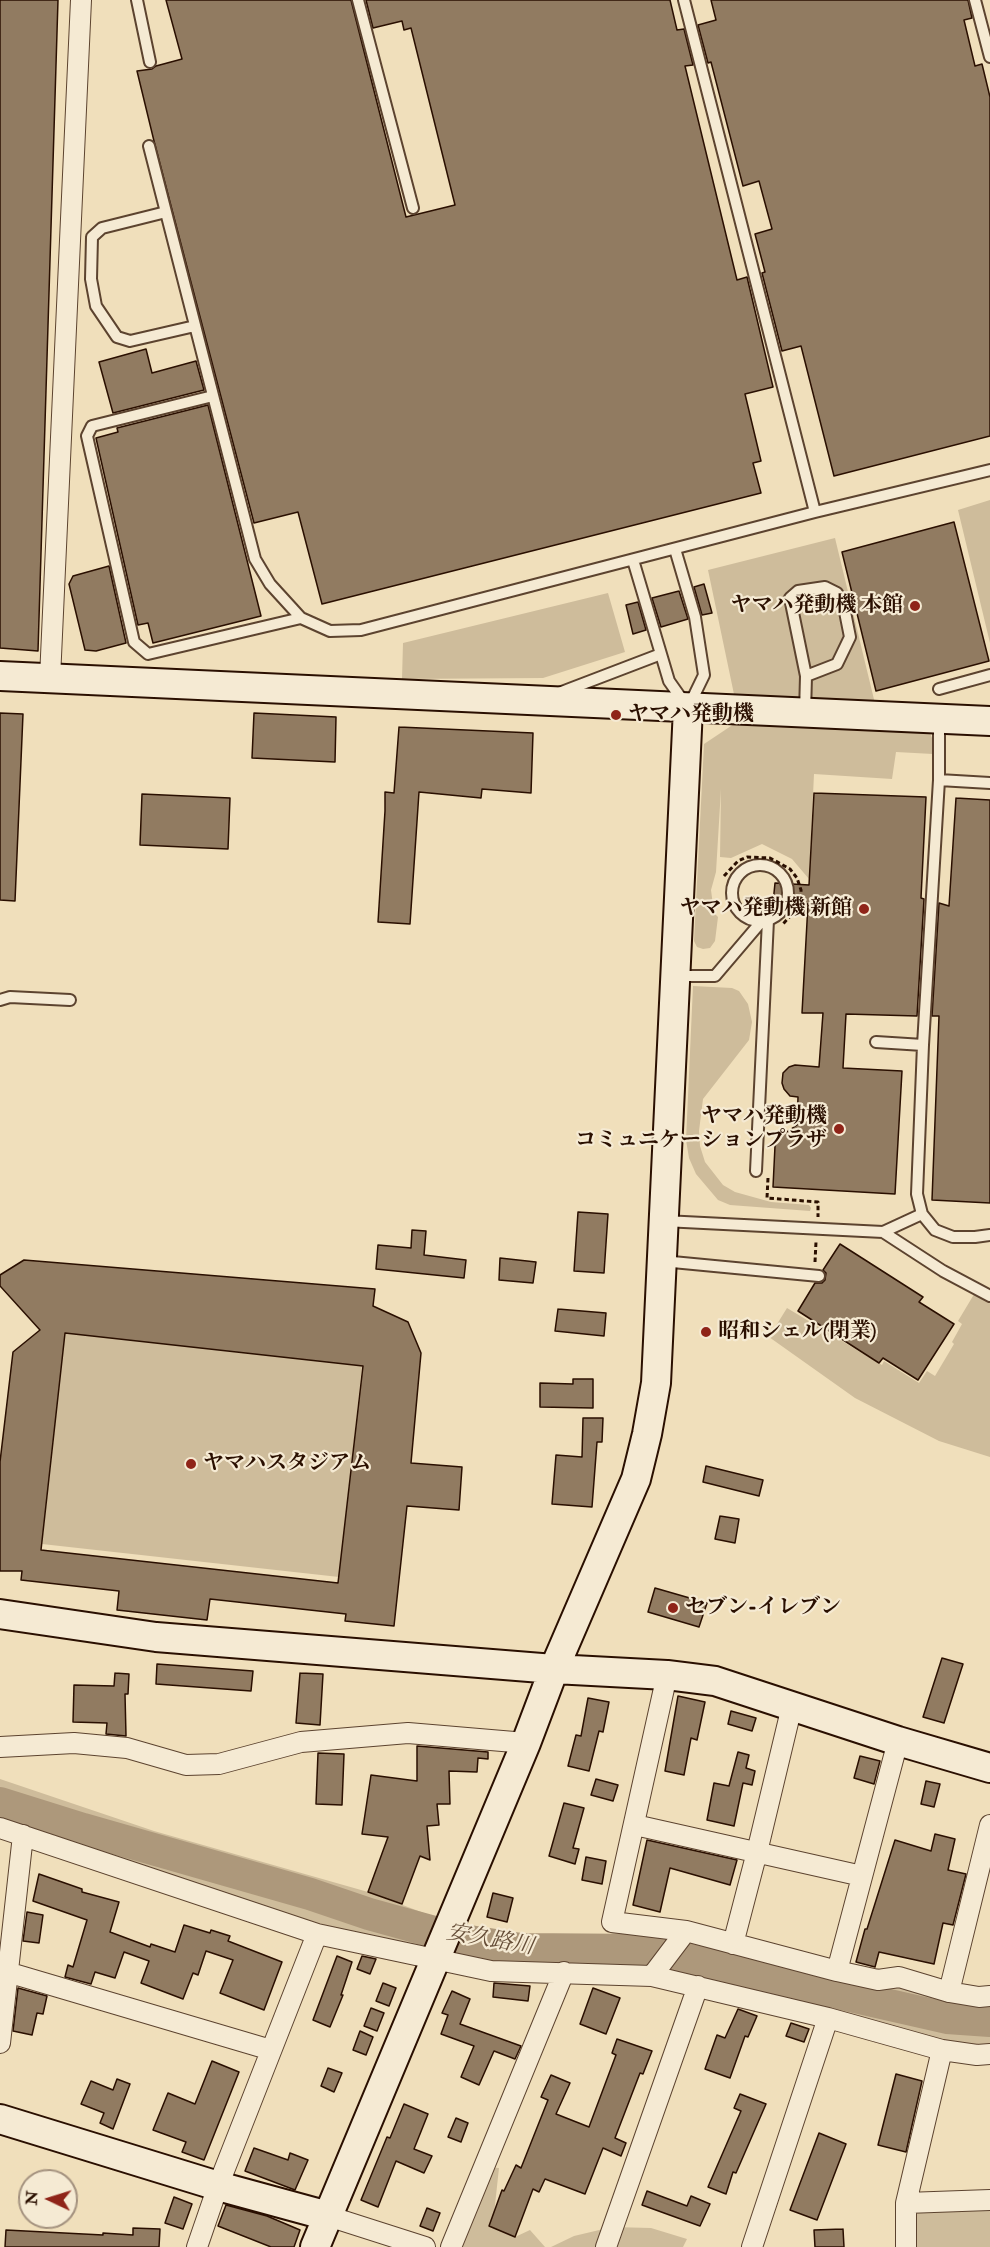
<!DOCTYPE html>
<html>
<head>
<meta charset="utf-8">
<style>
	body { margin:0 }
	#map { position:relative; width:990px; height:2247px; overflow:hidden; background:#f0dfbb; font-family:"IM FELL Double Pica",serif }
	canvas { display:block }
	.north { position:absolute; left:18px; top:2169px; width:60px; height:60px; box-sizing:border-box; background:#f5ead3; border:2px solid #a4927f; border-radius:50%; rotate:274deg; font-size:16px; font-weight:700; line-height:24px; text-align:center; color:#2a0f00 }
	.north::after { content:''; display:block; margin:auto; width:21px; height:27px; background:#8f2418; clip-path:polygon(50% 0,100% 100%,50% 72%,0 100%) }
</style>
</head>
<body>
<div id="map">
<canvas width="990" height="2247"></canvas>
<div class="north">N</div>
</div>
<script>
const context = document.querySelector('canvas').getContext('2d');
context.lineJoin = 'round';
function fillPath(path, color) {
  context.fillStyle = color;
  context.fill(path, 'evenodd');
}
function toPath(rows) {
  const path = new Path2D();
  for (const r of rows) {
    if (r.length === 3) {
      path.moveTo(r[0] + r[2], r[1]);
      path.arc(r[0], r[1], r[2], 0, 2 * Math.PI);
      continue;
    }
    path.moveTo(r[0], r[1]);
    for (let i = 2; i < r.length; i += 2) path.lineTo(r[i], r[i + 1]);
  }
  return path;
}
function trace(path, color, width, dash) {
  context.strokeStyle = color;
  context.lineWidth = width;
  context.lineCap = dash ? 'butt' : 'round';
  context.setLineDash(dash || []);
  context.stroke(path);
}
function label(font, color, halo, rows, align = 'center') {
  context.font = font + ' "IM FELL Double Pica","Noto Serif JP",serif';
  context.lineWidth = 4.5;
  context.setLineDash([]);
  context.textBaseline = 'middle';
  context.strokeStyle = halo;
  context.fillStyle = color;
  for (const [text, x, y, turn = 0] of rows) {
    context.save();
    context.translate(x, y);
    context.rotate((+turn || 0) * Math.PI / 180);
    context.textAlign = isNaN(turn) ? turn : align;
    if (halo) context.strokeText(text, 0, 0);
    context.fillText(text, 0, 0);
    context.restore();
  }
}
fillPath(toPath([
	[990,500,990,643,958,510],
	[835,538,878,716,735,699,708,570],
	[608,593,625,652,543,678,402,679,403,643],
	[740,720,930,733,934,743,933,754,896,752,892,779,814,774,809,879,792,859,762,844,731,858,720,857,721,789,716,872,711,890,714,913,718,917,715,941,710,948,703,949,697,947,694,941,704,744],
	[693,986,732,988,739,991,748,1004,752,1022,749,1040,703,1099,699,1131,700,1146,705,1162,723,1185,735,1192,771,1202,809,1205,811,1208,810,1211,730,1205,718,1200,696,1174,689,1158,686,1140],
	[976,1291,990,1299,990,1457,939,1441,855,1398,769,1337,787,1308,882,1365,884,1361,919,1383,927,1371,935,1376,954,1344,952,1342,962,1324,958,1321],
	[65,1333,362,1366,339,1577,42,1544],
	[0,1779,154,1831,368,1892,469,1930,518,1937,570,1939,608,1935,632,1925,990,1996,990,2051,708,1988,411,1954,0,1829],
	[484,2167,499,2168,494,2214,489,2226,515,2237,530,2230,545,2247,451,2247],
	[990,2200,990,2247,907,2247,906,2203],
	[612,2227,651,2228,687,2239,683,2247,551,2247,574,2236]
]), '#cebc9b');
trace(toPath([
	[0,1803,83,1829,310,1894,369,1914,463,1940,521,1949,647,1950,947,2018,990,2021]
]), '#ad987b', 32);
const building = toPath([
	[0,0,58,0,38,651,0,648,0,0],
	[166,0,351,0,406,217,455,205,411,28,404,30,402,21,373,28,366,0,670,0,677,30,684,29,693,65,685,66,737,280,747,277,773,387,745,394,761,461,753,463,761,493,322,604,298,512,254,523,154,141,137,71,152,69,156,66,182,59,166,0],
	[711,0,968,0,972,18,964,20,975,66,982,64,990,97,990,436,834,476,801,346,782,351,762,273,765,272,755,234,772,229,759,181,743,186,711,62,708,63,698,25,716,20,711,0],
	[146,349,152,373,196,361,204,390,113,413,99,362,146,349],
	[208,405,261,616,153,643,148,623,138,625,96,438,118,432,117,428,208,405],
	[954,522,989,661,876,691,842,552,954,522],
	[109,566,126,643,96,651,85,650,69,584,73,576,109,566],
	[704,584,712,613,702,615,694,587,704,584],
	[679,591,688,619,661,627,652,598,679,591],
	[638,602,646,630,633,634,626,605,638,602],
	[0,713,23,714,15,901,0,900,0,713],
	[254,713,336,717,335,762,252,758,254,713],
	[399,727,533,733,531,793,482,789,481,798,419,792,410,924,378,922,385,811,385,792,394,793,399,727],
	[814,793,926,797,921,898,924,899,917,1016,846,1014,843,1068,902,1071,895,1194,773,1187,775,1146,779,1137,797,1125,798,1097,790,1096,784,1089,782,1083,783,1073,789,1067,795,1065,819,1067,823,1013,802,1013,808,904,773,903,775,883,809,885,814,793],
	[142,794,230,798,228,849,140,845,142,794],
	[956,798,990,800,990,1203,932,1200,939,1016,932,1016,939,903,949,906,956,798],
	[578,1212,608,1214,604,1273,574,1271,578,1212],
	[412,1230,426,1231,424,1255,466,1260,464,1278,376,1269,378,1245,411,1248,412,1230],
	[840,1244,923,1297,919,1302,954,1324,918,1380,883,1358,879,1363,798,1311,815,1283,822,1283,825,1280,826,1273,823,1270,840,1244],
	[500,1258,536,1262,533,1283,499,1280,500,1258],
	[24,1260,375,1289,373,1306,408,1322,421,1353,411,1463,462,1467,459,1510,407,1506,394,1626,345,1621,346,1614,210,1599,207,1620,117,1610,119,1591,21,1580,22,1571,0,1571,0,1462,13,1352,40,1330,0,1286,0,1275,24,1260],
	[65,1333,363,1366,338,1583,41,1550,65,1333],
	[558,1309,606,1313,604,1336,555,1331,558,1309],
	[573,1379,593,1379,593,1408,540,1407,540,1383,573,1384,573,1379],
	[583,1418,603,1418,602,1442,597,1442,592,1507,552,1504,556,1455,582,1457,583,1418],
	[706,1466,763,1480,759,1496,703,1482,706,1466],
	[720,1516,739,1519,735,1543,715,1539,720,1516],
	[655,1588,707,1603,699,1627,648,1612,655,1588],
	[942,1658,963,1664,944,1723,923,1717,942,1658],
	[157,1664,253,1671,251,1691,156,1684,157,1664],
	[115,1673,129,1674,128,1694,125,1694,126,1736,106,1734,107,1723,73,1722,74,1685,114,1686,115,1673],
	[300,1673,323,1674,320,1725,296,1723,300,1673],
	[678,1696,705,1702,697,1740,691,1738,684,1775,665,1771,678,1696],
	[588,1698,609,1702,603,1732,599,1731,589,1771,568,1766,576,1735,581,1736,588,1698],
	[731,1711,756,1718,752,1731,728,1724,731,1711],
	[417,1746,488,1752,488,1759,478,1758,477,1772,449,1771,450,1804,437,1804,439,1825,427,1826,430,1860,420,1856,402,1904,368,1892,388,1837,362,1834,371,1775,417,1781,417,1746],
	[738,1752,749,1755,746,1768,755,1771,752,1785,743,1783,734,1826,707,1820,714,1783,729,1786,738,1752],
	[318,1753,344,1754,342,1805,316,1804,318,1753],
	[860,1756,880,1761,874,1784,854,1778,860,1756],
	[596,1779,618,1785,613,1801,591,1795,596,1779],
	[926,1781,940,1784,934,1807,921,1804,926,1781],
	[564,1803,584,1808,573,1848,579,1849,575,1864,549,1856,564,1803],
	[935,1834,955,1839,948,1870,966,1874,953,1925,943,1923,934,1964,879,1952,875,1967,856,1962,865,1929,867,1929,895,1840,931,1851,935,1834],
	[647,1840,737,1860,730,1885,670,1868,660,1912,633,1905,647,1840],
	[586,1857,606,1861,602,1884,582,1880,586,1857],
	[39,1874,82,1889,82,1892,119,1902,110,1932,150,1947,151,1944,175,1952,184,1925,210,1933,211,1930,230,1936,228,1941,282,1962,264,2010,220,1993,233,1960,206,1951,198,1975,193,1973,183,1999,141,1983,149,1961,124,1952,115,1978,95,1972,91,1984,65,1977,68,1965,73,1967,87,1920,33,1901,39,1874],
	[493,1893,513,1898,507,1922,487,1917,493,1893],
	[27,1912,43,1915,39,1943,23,1941,27,1912],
	[337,1956,352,1962,341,1995,343,1995,330,2027,313,2020,337,1956],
	[362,1956,376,1959,370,1974,357,1969,362,1956],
	[383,1983,396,1988,389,2006,376,2001,383,1983],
	[494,1983,530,1986,528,2001,493,1997,494,1983],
	[18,1988,47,1996,43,2014,37,2013,32,2035,13,2031,18,1988],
	[593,1988,620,1998,606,2034,580,2024,593,1988],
	[452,1991,470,1999,460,2024,521,2046,515,2059,494,2051,479,2085,461,2077,474,2046,441,2034,448,2015,442,2013,452,1991],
	[371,2008,384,2013,377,2031,364,2026,371,2008],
	[738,2009,757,2016,748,2037,745,2036,730,2078,705,2069,717,2035,725,2038,738,2009],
	[791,2023,809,2029,804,2042,786,2036,791,2023],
	[360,2031,373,2037,366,2055,353,2050,360,2031],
	[617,2039,652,2051,643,2074,640,2073,615,2138,626,2143,621,2156,603,2148,585,2194,545,2179,539,2192,533,2189,515,2237,489,2226,502,2190,504,2191,516,2165,521,2168,548,2100,541,2097,551,2075,570,2083,556,2114,589,2127,616,2055,612,2053,617,2039],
	[212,2061,239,2072,204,2160,182,2152,186,2142,153,2130,168,2093,195,2104,212,2061],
	[328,2068,342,2073,334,2092,321,2086,328,2068],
	[896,2074,922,2081,906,2152,878,2145,896,2074],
	[117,2079,130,2084,113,2129,100,2123,104,2113,81,2104,91,2081,113,2090,117,2079],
	[740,2094,766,2104,736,2173,733,2172,726,2194,708,2187,741,2111,734,2108,740,2094],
	[404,2104,428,2114,414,2149,432,2156,424,2173,396,2161,378,2207,361,2200,387,2137,390,2138,404,2104],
	[456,2118,468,2123,461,2142,448,2137,456,2118],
	[819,2133,846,2144,817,2220,790,2210,819,2133],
	[254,2148,288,2160,290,2153,308,2160,295,2190,245,2171,254,2148],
	[647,2191,687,2206,691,2196,710,2204,700,2226,642,2205,647,2191],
	[174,2197,192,2204,183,2229,165,2223,174,2197],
	[226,2205,267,2216,300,2230,294,2247,271,2247,218,2226,226,2205],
	[427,2208,440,2213,433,2231,420,2226,427,2208],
	[133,2228,160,2229,159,2247,5,2247,6,2230,103,2235,103,2233,133,2235,133,2228],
	[843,2229,844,2247,815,2247,814,2230,843,2229]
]);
fillPath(building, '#917b61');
trace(building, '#2a0f00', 1.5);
const lane = toPath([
	[137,0,150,62],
	[358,0,413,208],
	[684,0,815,512],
	[975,0,990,57],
	[149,146,255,559,270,584,301,618,330,631,361,630,815,512,990,470],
	[166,212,102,228,92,237,91,279,96,306,117,337,130,341,195,326],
	[213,396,92,426,87,436,134,642,148,654,301,618],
	[633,560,669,681,688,708,704,675,695,617,675,549],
	[939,689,990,675],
	[559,693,661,654],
	[805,713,806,676,790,598,798,591,825,587,837,593,844,607,850,637,837,664,806,676],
	[939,721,939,780,990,783],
	[760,893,28],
	[676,976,715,976,761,922],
	[0,1000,10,997,70,1000],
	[876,1042,923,1045,917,1194,922,1214,935,1230,953,1237,975,1237,990,1235],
	[923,1045,939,780],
	[756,1171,768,920],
	[664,1221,883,1232,943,1271,990,1296],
	[883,1232,922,1214],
	[662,1261,819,1276]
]);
const street = toPath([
	[50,678,81,0],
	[667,1675,612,1922,686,1931,837,1971,898,1741],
	[0,1747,74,1743,127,1748,186,1765,219,1764,301,1742,408,1733,526,1743],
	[635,1825,862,1876],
	[0,1828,317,1934,491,1971,652,1976,828,2018,942,2050,977,2055,990,2054],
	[733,1944,757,1852,792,1706],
	[837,1971,878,1980,899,1977,949,1992,979,1997,990,1996],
	[7,1972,271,2050],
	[652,1976,686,1931],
	[949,1992,990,1825],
	[0,2043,23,1835],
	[906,2203,990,2200],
	[328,2216,425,2247],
	[197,2247,218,2186,317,1934],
	[451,2247,564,1972],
	[606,2247,698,1986],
	[752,2247,828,2018],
	[906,2247,906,2203,942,2050]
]);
const secondary = toPath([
	[0,676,990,721],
	[0,1614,156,1637,554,1669,667,1675,715,1681,898,1741,990,1768],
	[0,2119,218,2186,328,2216],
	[315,2247,526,1743,554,1669,636,1479,647,1434,656,1383,688,708]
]);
trace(lane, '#5c432f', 14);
trace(street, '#5c432f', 22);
trace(secondary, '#2a0f00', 32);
trace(toPath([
	[724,876,738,861,747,857,770,858,790,869,797,878,801,890,801,898,795,911,782,925],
	[768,1178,767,1198,818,1202,818,1217],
	[815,1262,816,1242]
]), '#2a0f00', 3, [4.5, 3]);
trace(lane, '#f5ead3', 10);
trace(street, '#f5ead3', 20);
trace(secondary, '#f5ead3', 28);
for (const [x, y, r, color] of [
	[915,606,6,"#8f2418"],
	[616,715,6,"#8f2418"],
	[864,909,6,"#8f2418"],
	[839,1129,6,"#8f2418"],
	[706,1332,6,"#8f2418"],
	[191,1464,6,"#8f2418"],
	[673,1608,6,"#8f2418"]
]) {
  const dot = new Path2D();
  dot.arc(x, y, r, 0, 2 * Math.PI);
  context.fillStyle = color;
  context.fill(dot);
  trace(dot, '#f5ead3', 2);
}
label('bold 21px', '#2a0f00', '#f5ead3', [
	["ヤマハ発動機 本館",903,606,"right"],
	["ヤマハ発動機",628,715],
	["ヤマハ発動機 新館",852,909,"right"],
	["ヤマハ発動機",827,1117,"right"],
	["コミュニケーションプラザ",827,1141,"right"],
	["昭和シェル(閉業)",718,1332],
	["ヤマハスタジアム",203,1464],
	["セブン-イレブン",685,1608]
], 'left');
label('italic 22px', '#654d37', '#f5ead3', [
	["安久路川",490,1941,10]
]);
</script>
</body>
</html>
